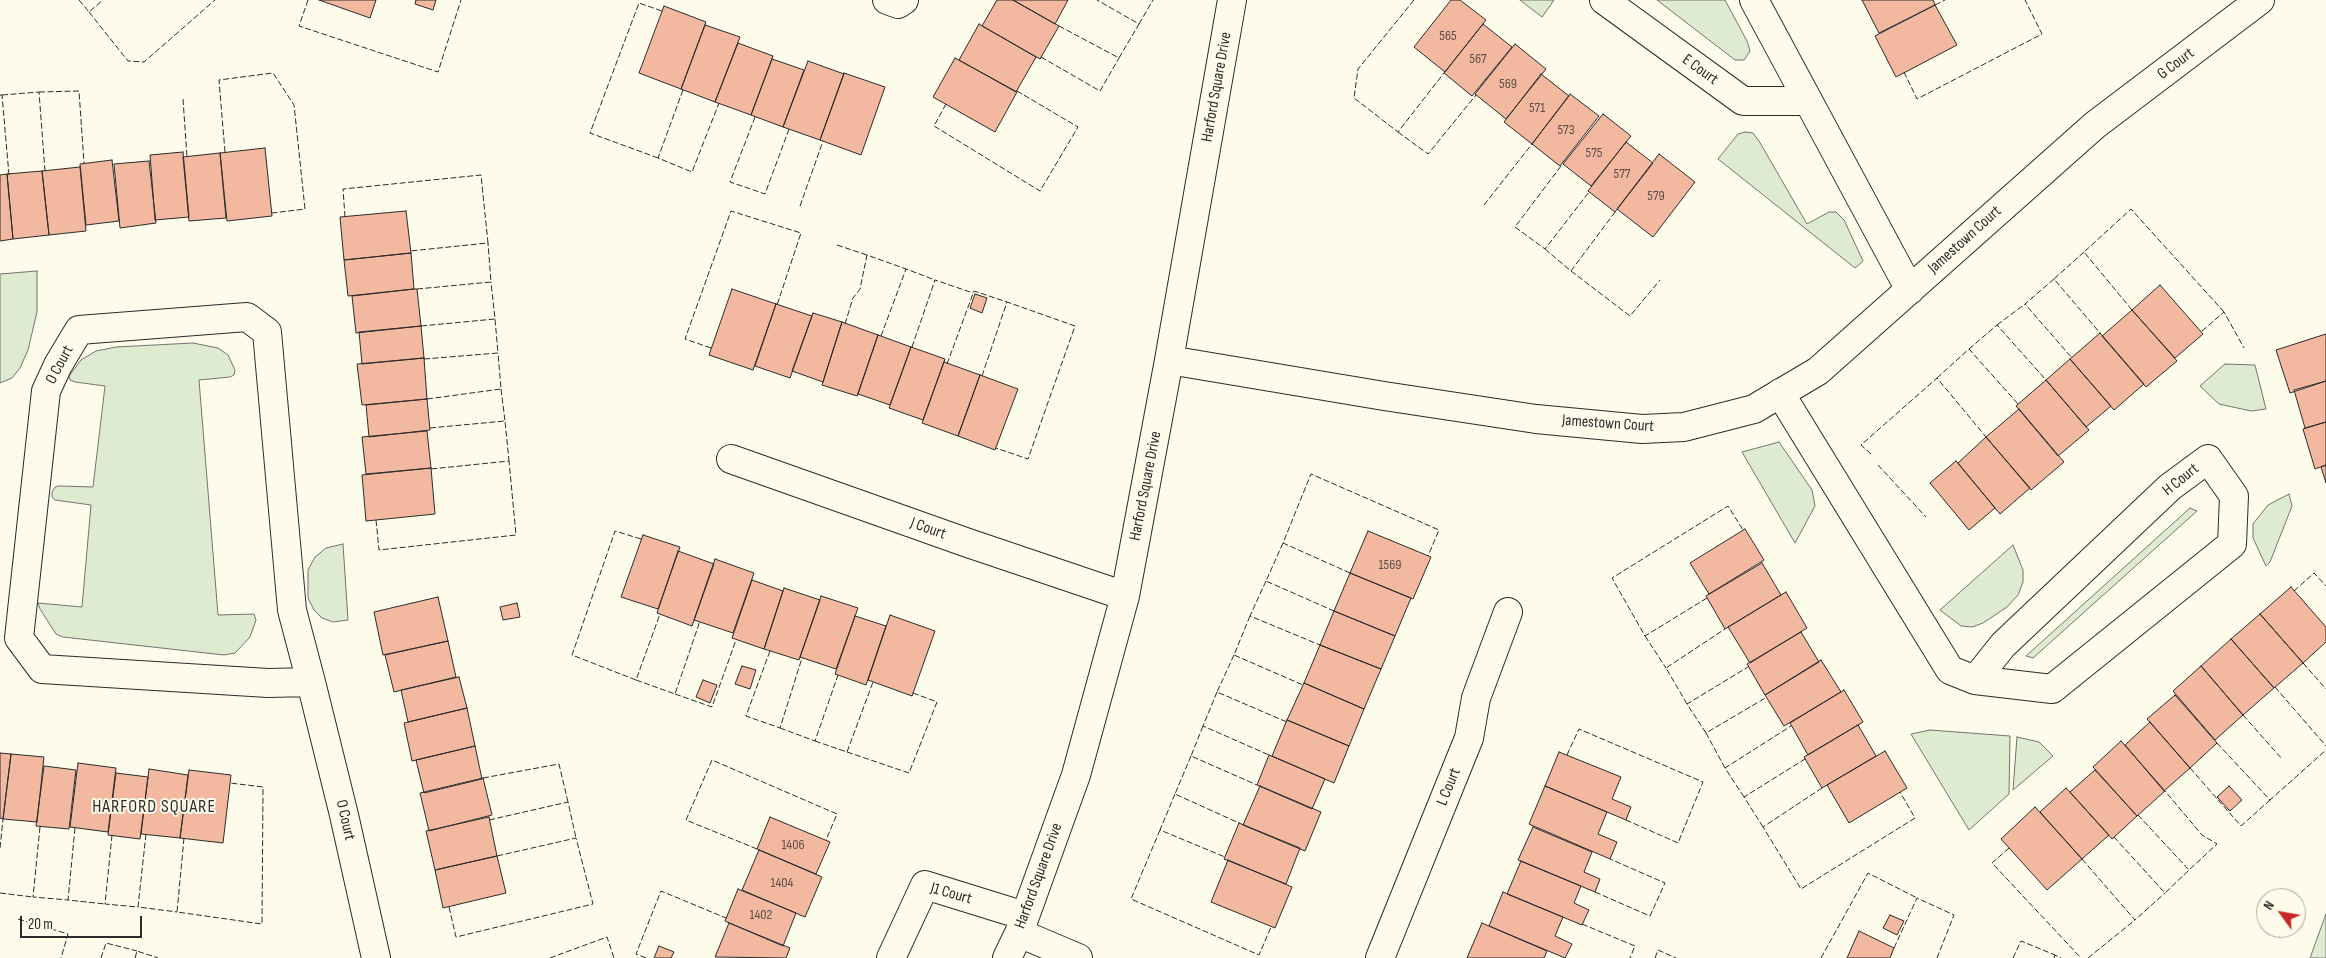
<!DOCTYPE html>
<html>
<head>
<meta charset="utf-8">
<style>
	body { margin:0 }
	#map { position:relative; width:2326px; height:958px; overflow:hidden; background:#fdfbea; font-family:"Sofia Sans Condensed",sans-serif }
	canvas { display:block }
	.north { position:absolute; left:2256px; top:888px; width:50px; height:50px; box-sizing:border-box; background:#fdfbea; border:1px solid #a9a89e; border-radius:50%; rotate:302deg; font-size:14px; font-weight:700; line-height:20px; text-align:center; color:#2b2b2b }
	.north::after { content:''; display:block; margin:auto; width:18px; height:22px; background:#c62828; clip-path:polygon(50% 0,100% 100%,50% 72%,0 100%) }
	.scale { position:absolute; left:20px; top:916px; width:122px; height:22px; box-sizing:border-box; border:2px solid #2b2b2b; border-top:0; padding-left:6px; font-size:15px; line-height:18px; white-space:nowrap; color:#2b2b2b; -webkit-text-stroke:4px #fdfbea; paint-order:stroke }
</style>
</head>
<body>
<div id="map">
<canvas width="2326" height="958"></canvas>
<div class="north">N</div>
<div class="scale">20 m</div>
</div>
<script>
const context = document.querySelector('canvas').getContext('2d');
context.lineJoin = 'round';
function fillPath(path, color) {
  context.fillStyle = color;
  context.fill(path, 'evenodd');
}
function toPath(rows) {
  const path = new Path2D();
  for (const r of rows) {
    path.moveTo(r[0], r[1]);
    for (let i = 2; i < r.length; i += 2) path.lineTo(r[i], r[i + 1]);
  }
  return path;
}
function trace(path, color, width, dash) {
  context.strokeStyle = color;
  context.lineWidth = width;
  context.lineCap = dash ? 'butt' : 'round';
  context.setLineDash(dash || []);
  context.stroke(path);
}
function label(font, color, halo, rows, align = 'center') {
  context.font = font + ' "Sofia Sans Condensed",sans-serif';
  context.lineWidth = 4;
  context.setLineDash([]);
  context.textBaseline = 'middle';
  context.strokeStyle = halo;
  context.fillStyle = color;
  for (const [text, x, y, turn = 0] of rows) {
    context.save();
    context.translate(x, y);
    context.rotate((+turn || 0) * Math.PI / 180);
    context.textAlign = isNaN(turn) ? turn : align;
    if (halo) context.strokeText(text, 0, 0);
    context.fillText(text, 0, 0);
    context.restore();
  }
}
const green = toPath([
	[1520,0,1554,0,1542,17,1520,0],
	[1657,0,1725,0,1747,41,1750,51,1744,60,1735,60,1657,0],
	[1745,132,1753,133,1759,141,1807,224,1829,212,1836,212,1844,220,1863,261,1855,268,1718,159,1738,134,1745,132],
	[37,271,37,312,28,350,20,368,12,378,0,383,0,274,37,271],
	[193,343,218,348,228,355,235,370,234,375,230,377,199,380,218,615,254,614,256,620,250,637,235,653,224,655,63,637,56,634,40,609,38,603,82,607,91,505,55,500,52,497,52,492,55,487,59,486,93,487,105,386,75,382,70,380,69,376,81,360,96,351,116,347,193,343],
	[2225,364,2255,365,2266,409,2251,411,2219,404,2200,386,2225,364],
	[1779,442,1812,490,1815,506,1795,543,1742,452,1779,442],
	[2289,494,2292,506,2270,562,2266,566,2253,538,2253,524,2268,505,2289,494],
	[2190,508,2197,511,2033,658,2026,656,2190,508],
	[343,544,348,620,333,622,322,618,314,610,308,598,308,570,315,557,326,548,343,544],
	[2013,545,2023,570,2023,582,2018,595,2007,607,1983,623,1972,627,1961,626,1940,610,2013,545],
	[1930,730,2010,736,2009,794,1969,830,1911,734,1930,730],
	[2017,737,2039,742,2053,756,2013,790,2017,737],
	[2326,914,2326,958,2310,958,2326,914]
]);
fillPath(green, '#deebd1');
trace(green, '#74746e', 1);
const building = toPath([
	[319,0,376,0,370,18,319,0],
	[416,0,436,0,433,10,415,4,416,0],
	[997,0,1013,0,1059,26,1040,59,982,26,997,0],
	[1013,0,1068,0,1055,24,1013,0],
	[1451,0,1460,0,1486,20,1445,72,1414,47,1451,0],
	[1862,0,1933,0,1935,5,1879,33,1862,0],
	[1935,5,1957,45,1896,77,1875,36,1935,5],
	[664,6,706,22,681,89,639,73,664,6],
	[979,24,1036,57,1016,92,959,60,979,24],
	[1483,24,1512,47,1472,96,1444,73,1483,24],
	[705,25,740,37,715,102,681,89,705,25],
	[738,43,773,56,751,115,715,102,738,43],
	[1515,44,1546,69,1506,119,1475,94,1515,44],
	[955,58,1017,92,995,132,933,97,955,58],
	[772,59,804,70,783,127,751,115,772,59],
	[808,61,844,74,820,140,783,127,808,61],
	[844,73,885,87,861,155,820,140,844,73],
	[1541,74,1569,96,1532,144,1504,122,1541,74],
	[1570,94,1599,116,1560,166,1532,144,1570,94],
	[1603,114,1631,136,1591,186,1563,164,1603,114],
	[1626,142,1653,163,1615,212,1588,191,1626,142],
	[265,148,272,216,227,221,220,153,265,148],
	[183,152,189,217,155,220,150,155,183,152],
	[220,153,226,218,189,221,183,157,220,153],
	[1659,154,1695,182,1653,237,1617,209,1659,154],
	[112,160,119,221,86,225,80,164,112,160],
	[149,161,156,223,120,228,114,164,149,161],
	[80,167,86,231,49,235,42,171,80,167],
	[42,171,49,235,13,239,7,174,42,171],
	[7,174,13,239,0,241,0,175,7,174],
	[406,211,411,253,344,260,340,217,406,211],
	[411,253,414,289,348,296,344,260,411,253],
	[2160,285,2203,334,2175,358,2132,310,2160,285],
	[414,289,417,289,421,326,356,333,352,296,414,289],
	[732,289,776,304,753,370,709,355,732,289],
	[975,294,987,298,982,313,970,308,975,294],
	[776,304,812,316,790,378,755,366,776,304],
	[2132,310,2177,361,2146,387,2102,336,2132,310],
	[813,313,842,322,823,382,792,371,813,313],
	[842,322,878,335,857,396,822,385,842,322],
	[421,326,424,358,362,364,359,332,421,326],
	[2100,333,2144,384,2114,410,2070,359,2100,333],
	[2326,334,2326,381,2290,393,2276,350,2326,334],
	[878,335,911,347,890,405,858,394,878,335],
	[911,347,945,359,923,420,889,408,911,347],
	[424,358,427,399,362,405,357,364,424,358],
	[2070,359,2111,406,2086,427,2046,380,2070,359],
	[944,362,980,375,958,436,922,423,944,362],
	[980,375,1018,389,995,450,958,436,980,375],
	[2046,380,2089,430,2058,456,2016,406,2046,380],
	[2326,381,2326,422,2305,428,2294,390,2326,381],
	[427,399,430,430,369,437,366,405,427,399],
	[2019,409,2064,462,2031,490,1986,437,2019,409],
	[2326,422,2326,465,2315,469,2303,429,2326,422],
	[427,431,431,468,366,474,362,437,427,431],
	[1986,437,2030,488,2000,514,1958,463,1986,437],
	[1956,461,1995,508,1969,530,1930,483,1956,461],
	[2326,465,2326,483,2321,467,2326,465],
	[431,468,435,514,366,521,362,475,431,468],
	[1745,529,1764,560,1709,594,1690,563,1745,529],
	[1368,531,1431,557,1413,599,1350,573,1368,531],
	[643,535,680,547,658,609,621,597,643,535],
	[678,551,714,564,692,626,657,613,678,551],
	[715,559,754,573,733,633,694,620,715,559],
	[1762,563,1781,595,1725,629,1706,596,1762,563],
	[1350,573,1411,598,1395,636,1334,611,1350,573],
	[752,580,783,591,764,649,732,638,752,580],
	[2291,587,2326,627,2326,642,2303,663,2260,614,2291,587],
	[784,588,820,600,799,660,764,649,784,588],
	[1786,592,1807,628,1750,663,1728,627,1786,592],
	[821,596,858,608,836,669,800,657,821,596],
	[438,597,448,641,383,655,374,612,438,597],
	[517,603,520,617,503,620,500,607,517,603],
	[1334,611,1395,636,1381,669,1320,645,1334,611],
	[2260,614,2303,663,2274,688,2231,639,2260,614],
	[890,615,935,631,912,696,868,680,890,615],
	[855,616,886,626,866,685,835,674,855,616],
	[1801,632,1819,662,1765,695,1747,664,1801,632],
	[2231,639,2274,688,2243,715,2201,666,2231,639],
	[448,641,456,677,394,692,385,655,448,641],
	[1320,645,1381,669,1364,709,1304,683,1320,645],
	[1821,660,1841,692,1784,726,1765,695,1821,660],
	[742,666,756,670,750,689,735,684,742,666],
	[2201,666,2243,715,2215,740,2173,691,2201,666],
	[459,677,467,708,408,722,401,690,459,677],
	[703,680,717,685,710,703,696,697,703,680],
	[1304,683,1364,709,1349,746,1287,720,1304,683],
	[1844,690,1863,722,1808,755,1790,723,1844,690],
	[2175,695,2217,743,2190,768,2147,719,2175,695],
	[467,708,475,746,412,761,404,723,467,708],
	[1287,720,1349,746,1334,783,1272,756,1287,720],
	[2150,722,2190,768,2164,791,2125,745,2150,722],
	[1858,725,1876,756,1822,788,1804,757,1858,725],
	[2121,741,2165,791,2137,816,2093,767,2121,741],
	[475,746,482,779,424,793,416,760,475,746],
	[1885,751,1907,788,1849,823,1827,785,1885,751],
	[1559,752,1621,777,1612,799,1631,807,1626,820,1545,786,1559,752],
	[0,753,11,754,3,819,0,818,0,753],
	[11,754,44,757,37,822,3,819,11,754],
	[1269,755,1325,779,1312,809,1257,785,1269,755],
	[78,763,116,768,108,832,70,827,78,763],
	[44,766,76,770,69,829,36,826,44,766],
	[149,769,188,775,180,838,141,834,149,769],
	[189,770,231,775,223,843,180,838,189,770],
	[2095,770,2137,816,2112,839,2070,792,2095,770],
	[116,773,148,777,140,839,108,835,116,773],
	[483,778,492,815,429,831,420,793,483,778],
	[1260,786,1321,812,1305,851,1243,825,1260,786],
	[1545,786,1607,812,1598,834,1617,842,1610,859,1529,824,1545,786],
	[2229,786,2242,800,2230,811,2217,797,2229,786],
	[2066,788,2109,835,2082,859,2040,812,2066,788],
	[2035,807,2082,859,2047,890,2001,839,2035,807],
	[489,817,497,856,435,870,426,831,489,817],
	[770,817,830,842,816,874,757,849,770,817],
	[1239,823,1300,848,1286,884,1224,859,1239,823],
	[1533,827,1592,852,1584,872,1600,879,1595,892,1518,860,1533,827],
	[759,850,822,877,805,917,742,890,759,850],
	[497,856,506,893,443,908,435,870,497,856],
	[1228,860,1292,887,1275,928,1211,902,1228,860],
	[1521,861,1581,886,1574,903,1589,910,1582,925,1507,894,1521,861],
	[738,889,796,913,783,946,725,921,738,889],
	[1503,892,1563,917,1555,936,1572,944,1565,958,1489,926,1503,892],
	[1890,915,1904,921,1897,935,1883,928,1890,915],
	[729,923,790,948,786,958,715,957,729,923],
	[1482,923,1547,951,1544,958,1467,958,1482,923],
	[1859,931,1894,948,1890,958,1847,958,1859,931],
	[659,946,674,952,671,958,654,958,659,946]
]);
fillPath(building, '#f2b8a0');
trace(building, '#2b2b2b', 1);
const minor = toPath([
	[887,0,898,4,904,0],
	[1604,0,1743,101,1808,101],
	[1754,0,1910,290],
	[1169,360,1384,396,1536,419,1642,429,1684,427,1754,409,1818,371,2095,125,2260,0],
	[1780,393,1950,670,1975,680,2052,689,2232,544,2234,496,2208,459,2170,487,2003,645,1975,680],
	[731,459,968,543,1125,596],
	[311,682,268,683,42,669,19,638,46,391,58,365,79,330,247,317,267,332,292,610,311,682,344,815,376,958],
	[1019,933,1078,958],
	[891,958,925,885,1025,916],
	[1007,958,1019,933,1076,775,1125,596,1169,360,1232,0],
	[1380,958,1469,738,1476,698,1508,612]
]);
trace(minor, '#2b2b2b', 30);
trace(minor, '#fdfbea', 28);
trace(toPath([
	[79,0,89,12,103,0],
	[308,0,299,26,438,72,461,0],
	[1414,0,1358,69,1354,98,1398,132,1444,73],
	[1935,5,1945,0],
	[89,12,128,61,144,62,215,0],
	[1139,24,1153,0],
	[1059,26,1119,58,1139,24,1097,0],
	[1041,57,1100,91,1119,58],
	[1904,72,1917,99,2042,34,2025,0],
	[683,90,658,158,692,172,719,103],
	[39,92,79,91,84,163],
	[0,95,2,95,9,175],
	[2,95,39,92,45,171],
	[183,99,187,157],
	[946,104,934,126,1040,191,1078,127,1017,91],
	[755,117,730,182,765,194,789,129],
	[1398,132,1428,154,1476,95],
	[225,152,219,80,273,73,294,105,305,209,272,213],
	[658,158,590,133,639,3,662,11],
	[1561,166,1515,227,1545,249,1589,192],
	[1484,205,1532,144],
	[800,206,823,141],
	[345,217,343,189,481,175,488,243,410,251],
	[837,245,867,255],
	[1545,249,1571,271,1615,212],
	[2084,252,2054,279,2100,333],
	[1571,271,1630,316,1660,280],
	[2054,279,2025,304,2072,358],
	[417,289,491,282,488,243],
	[2132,310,2084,252,2131,209,2224,312],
	[845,324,853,298,860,289,867,255,906,269],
	[1997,325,2025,304],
	[421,326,495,319,491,282],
	[2202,331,2224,312,2244,348],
	[881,336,906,269,935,280],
	[912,347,935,280,973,293],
	[711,348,685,339,731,211,801,233,777,305],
	[1969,349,1997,325,2046,380],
	[424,359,498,353,495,319],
	[947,364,974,291,1007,302],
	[982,376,1007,302,1075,326,1028,459,996,448],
	[1937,378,1969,349,2018,404],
	[501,389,505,421],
	[427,399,501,389,498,353],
	[430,428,505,421,509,461],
	[1871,454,1861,445,1937,378,1986,437],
	[1878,465,1926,517],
	[376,520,379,550,516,535,509,461,431,469],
	[641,539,615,531,572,655,636,680,660,614],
	[1283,543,1266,581,1334,611],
	[1350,573,1283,543,1311,474,1439,530,1428,556],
	[1266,581,1250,616,1320,645],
	[2294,591,2314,573,2326,586],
	[1707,598,1645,636,1612,578,1728,506,1743,530],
	[1250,616,1234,655,1303,685],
	[1645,636,1666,668],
	[770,651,746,716,780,728,802,658],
	[1234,655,1217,692,1287,722],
	[2303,663,2326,689],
	[636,680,675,694,700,621],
	[2275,687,2326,746],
	[1217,692,1203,726,1269,755],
	[675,694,712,707,736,640],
	[1687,704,1666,668,1725,629],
	[2243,715,2282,759],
	[1203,726,1191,756,1257,785],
	[780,728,815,741,838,675],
	[1706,733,1687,704,1748,667],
	[815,741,847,752,873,682],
	[2217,743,2270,800,2326,750],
	[847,752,909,773,937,702,913,693],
	[1567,755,1579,729,1703,782,1678,843,1626,820],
	[1191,756,1175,794,1239,823],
	[1725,768,1706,733,1767,697],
	[2190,768,2241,826,2270,800],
	[483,778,559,764,568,802],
	[1822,788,1763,827,1801,889,1915,818,1900,792],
	[1175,794,1160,830,1225,857],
	[1744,797,1725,768,1791,726],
	[2138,815,2189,870,2217,844,2202,835,2165,791],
	[489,820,568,802,576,838],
	[40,827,33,897,68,900],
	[1763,827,1744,797,1805,759],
	[75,828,68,900,105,904],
	[1160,830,1131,899,1259,955,1271,927],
	[146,834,138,907,177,912],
	[112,835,105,904,138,907],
	[2114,837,2165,893,2189,870],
	[184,838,177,912,262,924,263,787,230,783],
	[0,848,3,819],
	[2009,848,1992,863,2081,958],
	[757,849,686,820,712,760,837,814,826,840],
	[2082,859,2135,920,2165,893],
	[1595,892,1650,916,1665,883,1610,859],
	[0,893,33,897],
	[449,907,456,937,593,904,576,838,497,856],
	[18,919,68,934,61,958],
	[1582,924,1635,946,1630,958],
	[1894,948,1917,898,1954,915,1937,958],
	[101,958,106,943,137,951],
	[135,958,137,951,158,958],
	[550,958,607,937,614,958],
	[646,958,636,954,661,891,726,918],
	[1655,958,1658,950,1676,958],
	[1821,958,1868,873,1917,898],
	[2013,958,2021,941,2055,955],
	[2054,958,2055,955,2061,958],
	[2088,958,2135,920]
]), '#2b2b2b', 1, [6, 2.5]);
label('14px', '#5d4e48', null, [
	["565",1448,36],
	["567",1478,59],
	["569",1508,84],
	["571",1537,108],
	["573",1566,130],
	["575",1594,153],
	["577",1622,174],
	["579",1656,196],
	["1569",1390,565],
	["1406",793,845],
	["1404",782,883],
	["1402",761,915]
]);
label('16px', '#2b2b2b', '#fdfbea', [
	["G Court",2176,64,-37],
	["E Court",1700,70,36],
	["Harford Square Drive",1217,87,-80],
	["Jamestown Court",1965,240,-42],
	["O Court",60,365,-62],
	["Jamestown Court",1608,424,4],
	["H Court",2181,480,-39],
	["Harford Square Drive",1146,486,-79],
	["J Court",928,529,20],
	["L Court",1449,787,-68],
	["O Court",345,820,77],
	["Harford Square Drive",1039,876,-70],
	["J1 Court",951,894,16]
]);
context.letterSpacing = '1px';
label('18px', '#2b2b2b', '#fdfbea', [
	["HARFORD SQUARE",154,807]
]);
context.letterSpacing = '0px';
</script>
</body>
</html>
